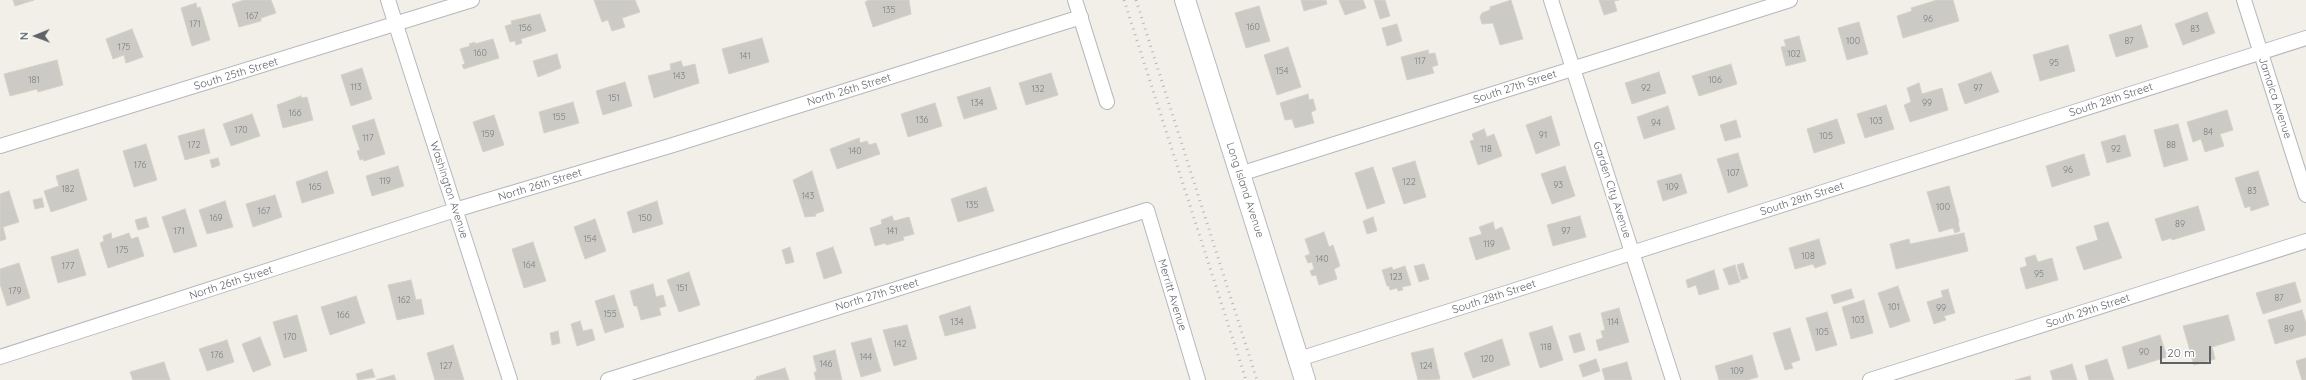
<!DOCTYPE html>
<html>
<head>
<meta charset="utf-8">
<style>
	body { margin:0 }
	#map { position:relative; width:2306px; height:380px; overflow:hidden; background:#f1efe8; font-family:Quicksand,sans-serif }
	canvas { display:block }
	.north { position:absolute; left:16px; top:16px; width:40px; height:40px; -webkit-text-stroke:3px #fff; paint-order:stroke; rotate:269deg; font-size:11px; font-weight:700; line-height:16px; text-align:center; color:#5f6368 }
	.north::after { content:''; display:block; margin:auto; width:14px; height:18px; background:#5f6368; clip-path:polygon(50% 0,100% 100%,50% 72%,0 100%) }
	.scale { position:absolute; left:2160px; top:346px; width:51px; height:18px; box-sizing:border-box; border:2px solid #5f6368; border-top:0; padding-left:5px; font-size:12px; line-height:14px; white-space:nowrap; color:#5f6368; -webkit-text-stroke:3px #fff; paint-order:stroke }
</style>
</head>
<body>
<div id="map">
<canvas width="2306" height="380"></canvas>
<div class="north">N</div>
<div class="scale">20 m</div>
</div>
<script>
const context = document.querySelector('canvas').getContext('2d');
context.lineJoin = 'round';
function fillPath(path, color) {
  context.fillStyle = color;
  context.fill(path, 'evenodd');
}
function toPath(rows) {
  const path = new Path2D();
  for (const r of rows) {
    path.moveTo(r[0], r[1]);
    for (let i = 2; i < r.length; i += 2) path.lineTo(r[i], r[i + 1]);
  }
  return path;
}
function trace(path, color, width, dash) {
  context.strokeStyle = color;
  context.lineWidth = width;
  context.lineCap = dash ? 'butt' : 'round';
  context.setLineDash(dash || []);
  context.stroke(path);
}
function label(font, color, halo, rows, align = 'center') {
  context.font = font + ' Quicksand,sans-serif';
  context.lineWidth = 4;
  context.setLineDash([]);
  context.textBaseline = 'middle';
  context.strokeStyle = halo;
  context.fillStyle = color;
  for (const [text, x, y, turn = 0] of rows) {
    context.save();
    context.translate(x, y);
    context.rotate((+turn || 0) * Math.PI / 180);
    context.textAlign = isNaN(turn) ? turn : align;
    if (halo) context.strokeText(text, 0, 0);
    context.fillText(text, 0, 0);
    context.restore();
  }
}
const building = toPath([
	[13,0,34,0,15,6,13,0],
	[244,0,271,0,276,13,261,18,261,21,239,27,232,4,244,0],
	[594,0,635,0,640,12,622,18,625,27,612,31,608,20,602,22,594,0],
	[869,0,909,0,911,14,873,27,865,2,869,0],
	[1301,0,1326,0,1327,4,1304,11,1301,0],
	[1339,0,1363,0,1366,8,1345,15,1339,0],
	[1374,0,1385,0,1390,16,1380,19,1374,0],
	[1511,0,1523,39,1500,45,1493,23,1482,24,1480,17,1482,13,1490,10,1490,7,1511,0],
	[1599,0,1619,0,1614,1,1617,11,1604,15,1599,0],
	[1937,0,1953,0,1959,21,1903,38,1897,16,1912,11,1911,8,1937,0],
	[196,3,197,8,200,7,210,40,192,46,181,8,196,3],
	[1259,6,1270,41,1246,48,1235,13,1259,6],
	[2207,12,2215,33,2183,45,2175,24,2207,12],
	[540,14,546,31,521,39,522,43,516,45,515,41,510,42,505,26,512,24,511,21,540,14],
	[1859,22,1868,54,1847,60,1838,28,1859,22],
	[1397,24,1402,41,1387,46,1382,28,1397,24],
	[2141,25,2148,47,2116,57,2109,35,2141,25],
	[132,29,143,57,126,63,124,55,113,59,106,39,132,29],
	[1799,36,1806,61,1786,66,1781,47,1786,46,1784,40,1799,36],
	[762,38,769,62,729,74,722,49,762,38],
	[493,39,499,58,464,69,462,65,465,64,460,49,470,46,469,44,475,42,475,44,493,39],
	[2068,45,2075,71,2040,81,2033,55,2068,45],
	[1288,47,1301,87,1277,95,1264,55,1288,47],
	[1428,50,1429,54,1435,53,1438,65,1432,67,1434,73,1407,80,1401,57,1428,50],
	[557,54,561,68,538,77,533,61,557,54],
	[57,60,63,85,38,92,37,89,10,96,4,74,57,60],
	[681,61,683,67,695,64,699,83,654,98,648,76,671,70,670,64,681,61],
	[1731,64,1737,84,1699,96,1692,76,1731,64],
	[362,68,372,99,351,106,341,75,362,68],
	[1659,72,1666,93,1632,104,1625,83,1659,72],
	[1991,72,1999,92,1965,104,1958,84,1991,72],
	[1051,73,1058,95,1026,105,1019,83,1051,73],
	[625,82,632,106,603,115,596,91,625,82],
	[1919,83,1922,94,1942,88,1948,110,1910,122,1904,105,1911,102,1907,88,1919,83],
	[990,87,997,109,964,119,957,97,990,87],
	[1308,94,1309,100,1313,99,1316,110,1311,112,1314,123,1295,128,1292,119,1285,120,1280,103,1308,94],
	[301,96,301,98,307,97,313,120,283,128,277,105,301,96],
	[573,102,579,123,544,133,539,112,573,102],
	[935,103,942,126,908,137,901,114,935,103],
	[1886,105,1894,129,1865,138,1857,114,1886,105],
	[1668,106,1675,129,1644,139,1637,117,1668,106],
	[2227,110,2233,130,2220,134,2224,146,2205,152,2201,139,2193,142,2187,122,2227,110],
	[252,114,260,136,231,146,223,124,252,114],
	[494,115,504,145,483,152,473,122,494,115],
	[1551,116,1560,145,1536,154,1526,125,1551,116],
	[374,119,385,154,364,161,363,159,360,160,357,151,360,150,352,126,374,119],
	[1837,119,1845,143,1814,153,1807,129,1837,119],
	[1736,120,1741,137,1725,141,1720,125,1736,120],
	[2178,124,2188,160,2164,167,2154,130,2178,124],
	[204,129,210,153,185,160,178,136,204,129],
	[1484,129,1487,137,1494,134,1502,156,1478,165,1470,141,1474,140,1472,134,1484,129],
	[2125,135,2131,156,2107,163,2101,142,2125,135],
	[859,138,860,143,867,141,869,145,876,143,880,154,837,169,830,149,859,138],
	[146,144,157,180,134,187,123,151,146,144],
	[1738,153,1748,186,1728,193,1717,159,1738,153],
	[2084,154,2090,175,2052,187,2046,166,2084,154],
	[218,158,220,165,212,168,210,160,218,158],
	[1415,161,1426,197,1404,204,1392,168,1415,161],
	[398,166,404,186,372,196,366,176,398,166],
	[1565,166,1575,196,1552,204,1541,174,1565,166],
	[1373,167,1385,203,1367,209,1355,173,1373,167],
	[78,169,87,200,51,212,44,191,59,186,56,176,78,169],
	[327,171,334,193,302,203,296,182,327,171],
	[812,171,824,211,815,214,816,216,805,217,793,180,812,171],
	[2258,171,2269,205,2251,211,2250,206,2245,208,2235,178,2258,171],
	[1681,174,1687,193,1663,201,1657,181,1681,174],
	[1949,186,1959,222,1958,222,1960,231,1955,233,1953,228,1939,232,1927,192,1949,186],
	[986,187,994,211,958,222,951,199,986,187],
	[9,191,19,222,3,227,6,239,0,241,0,194,9,191],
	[275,195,282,217,253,227,246,204,275,195],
	[42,198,44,207,35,209,33,200,42,198],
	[225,201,233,227,207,234,199,210,225,201],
	[657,201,663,224,633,233,627,212,657,201],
	[2198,206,2205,230,2172,240,2171,238,2162,241,2155,219,2198,206],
	[185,209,197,246,174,253,162,217,185,209],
	[892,216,894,221,909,217,914,234,903,237,904,240,886,245,885,243,875,246,870,228,882,224,881,220,892,216],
	[1580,216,1586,237,1553,246,1547,225,1580,216],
	[146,217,149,227,138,230,135,220,146,217],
	[1373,217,1377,231,1367,234,1363,221,1373,217],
	[595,219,606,251,585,259,574,227,595,219],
	[1493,222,1495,230,1502,227,1510,249,1476,260,1469,238,1482,234,1479,227,1493,222],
	[2108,222,2122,258,2084,270,2076,247,2098,240,2094,226,2108,222],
	[1324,232,1329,247,1333,245,1340,266,1334,269,1337,279,1319,285,1316,275,1312,276,1310,271,1314,269,1312,262,1308,263,1305,256,1310,254,1305,239,1324,232],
	[111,233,112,239,129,233,131,239,138,237,144,256,108,268,100,243,104,241,103,236,111,233],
	[1964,233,1968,251,1896,269,1890,244,1909,239,1910,244,1964,233],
	[1819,239,1826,264,1815,268,1813,264,1795,269,1789,248,1819,239],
	[533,242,546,281,524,288,512,249,533,242],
	[790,247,794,262,786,264,782,250,790,247],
	[833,247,842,273,824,279,816,253,833,247],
	[78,249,86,275,58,283,51,257,78,249],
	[2035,255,2038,262,2052,258,2058,280,2026,289,2020,268,2027,266,2025,258,2035,255],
	[19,263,30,298,7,306,0,284,0,269,19,263],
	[1743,263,1748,278,1741,280,1737,265,1743,263],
	[1424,264,1429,279,1419,282,1414,266,1424,264],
	[1735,265,1740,282,1729,285,1723,269,1735,265],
	[1405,266,1411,285,1402,287,1403,290,1398,291,1397,288,1390,290,1389,286,1387,286,1382,270,1392,267,1393,270,1405,266],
	[1714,270,1719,289,1699,295,1696,285,1688,288,1686,280,1714,270],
	[689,272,700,305,679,312,667,280,689,272],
	[411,280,416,300,421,299,424,314,397,320,388,285,411,280],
	[2295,282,2301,302,2263,314,2256,293,2295,282],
	[653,284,656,297,663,295,666,306,659,308,661,315,641,320,637,306,634,306,630,291,653,284],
	[1898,286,1910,321,1890,328,1878,293,1898,286],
	[1851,289,1854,298,1834,304,1831,295,1851,289],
	[1948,289,1955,313,1944,316,1946,320,1934,324,1927,302,1943,297,1941,291,1948,289],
	[614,295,624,327,605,333,595,301,614,295],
	[356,296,365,323,330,335,321,307,356,296],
	[1864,300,1873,333,1851,339,1842,307,1864,300],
	[970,306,976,328,945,336,939,316,970,306],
	[1619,308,1629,342,1599,351,1596,340,1603,338,1601,331,1605,330,1601,313,1619,308],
	[2302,310,2306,323,2306,335,2275,344,2268,320,2302,310],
	[1827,312,1837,345,1816,351,1806,318,1827,312],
	[297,315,307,351,284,358,273,322,297,315],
	[2228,315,2235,340,2212,347,2215,359,2194,365,2183,326,2228,315],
	[580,321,583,331,592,329,595,340,577,346,571,324,580,321],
	[907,325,917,359,894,366,883,330,907,325],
	[1552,326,1563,360,1540,368,1529,333,1552,326],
	[1790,328,1800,360,1791,363,1793,368,1785,370,1773,333,1790,328],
	[558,331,560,343,552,345,550,333,558,331],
	[1580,333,1585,350,1574,353,1569,336,1580,333],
	[2160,335,2167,357,2128,369,2122,347,2160,335],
	[260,337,271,365,253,372,242,344,260,337],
	[871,338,881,371,861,377,851,343,871,338],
	[1502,339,1510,365,1473,378,1464,353,1502,339],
	[227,340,234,362,207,371,199,349,227,340],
	[453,345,464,380,435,380,427,353,453,345],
	[1433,348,1440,379,1418,380,1411,353,1433,348],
	[835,350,842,380,816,380,814,372,817,372,813,356,835,350],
	[1752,355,1758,377,1747,380,1719,380,1715,366,1752,355],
	[2306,358,2306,380,2302,380,2296,361,2306,358],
	[1596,359,1600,371,1583,377,1579,365,1596,359],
	[2107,359,2114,380,2089,380,2085,366,2107,359],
	[164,362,170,380,133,380,130,372,164,362],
	[1627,362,1632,380,1605,380,1602,369,1627,362],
	[2072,364,2077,380,2053,380,2050,371,2072,364],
	[785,368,789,380,754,380,757,379,756,377,785,368],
	[372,369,375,377,358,380,356,374,372,369],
	[394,375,396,380,376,380,394,375],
	[2030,376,2031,380,2015,380,2030,376]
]);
fillPath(building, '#cccac5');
trace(building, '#d6d1c6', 1);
const street = toPath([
	[388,0,510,380],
	[1075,0,1107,102],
	[1551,0,1673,380],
	[2244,0,2306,195],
	[0,146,472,0],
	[1240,174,1790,0],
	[0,357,455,210,673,145,1081,17],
	[1299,359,2306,38],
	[608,380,1147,210,1198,380],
	[1870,380,2306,241]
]);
const secondary = toPath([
	[1185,0,1305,380]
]);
trace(street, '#b5b8bc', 16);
trace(secondary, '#b6babf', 22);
trace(street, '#fff', 14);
trace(secondary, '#fff', 20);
trace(toPath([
	[1124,0,1246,380],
	[1136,0,1257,380]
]), '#b6b7b8', 3, [1, 5]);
label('9px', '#7a7d7f', null, [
	["135",889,10],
	["167",252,16],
	["96",1928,19],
	["171",195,24],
	["160",1253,27],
	["156",525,28],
	["83",2195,29],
	["100",1853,41],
	["87",2129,41],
	["175",124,47],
	["160",480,53],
	["102",1794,54],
	["141",745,56],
	["117",1420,61],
	["95",2054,63],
	["154",1282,71],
	["143",679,76],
	["181",34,80],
	["106",1715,80],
	["113",356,87],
	["92",1646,88],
	["97",1978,88],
	["132",1038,89],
	["151",614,98],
	["134",977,103],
	["99",1927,103],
	["166",295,113],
	["155",559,117],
	["136",922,120],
	["103",1876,121],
	["94",1656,123],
	["170",241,130],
	["84",2208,132],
	["159",488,134],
	["91",1543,135],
	["105",1826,136],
	["117",368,138],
	["172",194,145],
	["88",2171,145],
	["118",1486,149],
	["92",2116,149],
	["140",855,151],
	["176",140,165],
	["96",2068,170],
	["107",1733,173],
	["119",385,181],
	["122",1409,182],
	["93",1558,185],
	["165",315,187],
	["109",1672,187],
	["182",68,189],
	["83",2252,191],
	["143",808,196],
	["135",972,205],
	["100",1943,207],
	["167",264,211],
	["169",216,218],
	["150",645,218],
	["89",2180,224],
	["171",179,231],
	["141",892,231],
	["97",1566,231],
	["154",590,239],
	["119",1489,244],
	["175",122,250],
	["108",1808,256],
	["140",1322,259],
	["164",529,265],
	["177",68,266],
	["95",2039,274],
	["123",1396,277],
	["151",682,288],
	["179",15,291],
	["87",2279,298],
	["162",404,300],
	["101",1894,307],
	["99",1941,308],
	["155",610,314],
	["166",343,315],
	["103",1858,320],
	["134",957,322],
	["114",1613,322],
	["89",2289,329],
	["105",1822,332],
	["170",290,337],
	["142",900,344],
	["118",1546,347],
	["90",2144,352],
	["176",217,355],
	["144",866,357],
	["120",1487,359],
	["146",826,364],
	["127",446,366],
	["124",1426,366],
	["109",1737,371]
]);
label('11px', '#5f6368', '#fff', [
	["South 25th Street",236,74,-17],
	["South 27th Street",1515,87,-18],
	["North 26th Street",849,90,-17],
	["Jamaica Avenue",2275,98,72],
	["South 28th Street",2111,100,-18],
	["North 26th Street",540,185,-17],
	["Washington Avenue",449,190,72],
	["Long Island Avenue",1245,190,72],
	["Garden City Avenue",1612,190,72],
	["South 28th Street",1802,199,-18],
	["North 26th Street",231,283,-18],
	["North 27th Street",877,295,-17],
	["Merritt Avenue",1172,295,73],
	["South 28th Street",1494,297,-18],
	["South 29th Street",2088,311,-18]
]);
</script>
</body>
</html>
